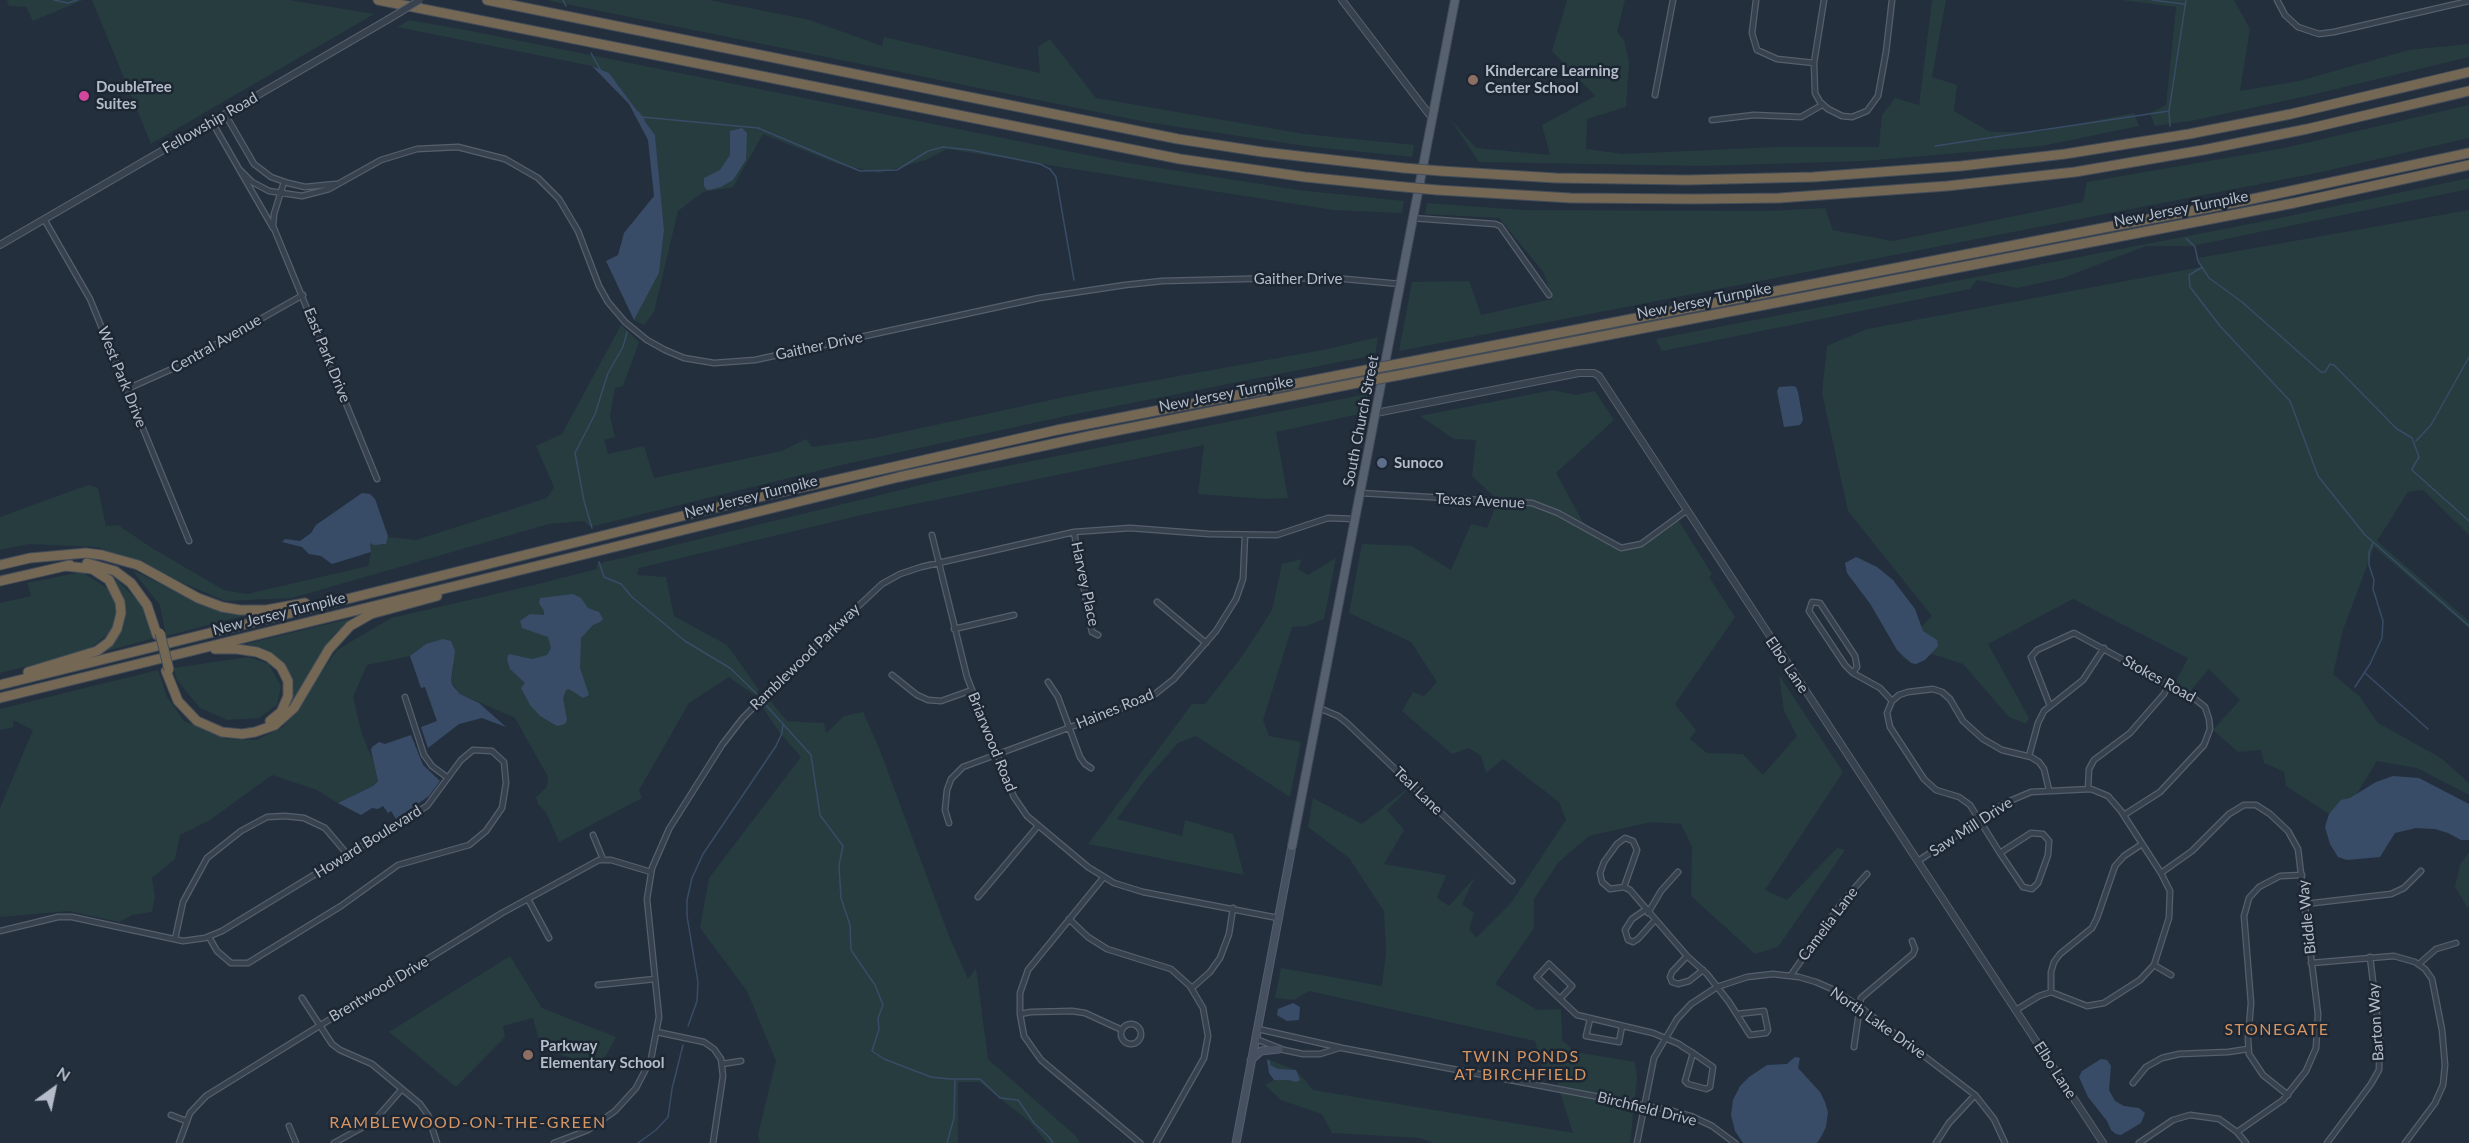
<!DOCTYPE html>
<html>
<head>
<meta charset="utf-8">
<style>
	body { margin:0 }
	#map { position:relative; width:2469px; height:1143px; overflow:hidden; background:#242f3e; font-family:Lato,sans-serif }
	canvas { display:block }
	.north { position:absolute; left:24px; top:1059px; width:60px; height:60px; -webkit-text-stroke:4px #1d2633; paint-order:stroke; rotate:33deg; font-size:16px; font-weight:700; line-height:24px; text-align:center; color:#b4bcc9 }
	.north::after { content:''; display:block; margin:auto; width:21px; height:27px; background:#b4bcc9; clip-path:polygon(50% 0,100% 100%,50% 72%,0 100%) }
</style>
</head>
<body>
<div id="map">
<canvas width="2469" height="1143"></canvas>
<div class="north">N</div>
</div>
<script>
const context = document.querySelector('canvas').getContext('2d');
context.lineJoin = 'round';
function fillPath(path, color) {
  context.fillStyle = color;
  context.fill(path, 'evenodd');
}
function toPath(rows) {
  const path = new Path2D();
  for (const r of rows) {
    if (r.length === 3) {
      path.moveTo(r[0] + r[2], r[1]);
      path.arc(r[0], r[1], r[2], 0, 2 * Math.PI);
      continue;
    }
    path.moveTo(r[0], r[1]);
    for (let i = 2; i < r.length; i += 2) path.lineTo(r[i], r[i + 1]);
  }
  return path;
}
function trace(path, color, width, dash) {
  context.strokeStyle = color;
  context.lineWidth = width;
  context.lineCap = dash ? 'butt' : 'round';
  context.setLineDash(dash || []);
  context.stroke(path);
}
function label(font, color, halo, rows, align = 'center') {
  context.font = font + ' Lato,sans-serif';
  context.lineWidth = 5;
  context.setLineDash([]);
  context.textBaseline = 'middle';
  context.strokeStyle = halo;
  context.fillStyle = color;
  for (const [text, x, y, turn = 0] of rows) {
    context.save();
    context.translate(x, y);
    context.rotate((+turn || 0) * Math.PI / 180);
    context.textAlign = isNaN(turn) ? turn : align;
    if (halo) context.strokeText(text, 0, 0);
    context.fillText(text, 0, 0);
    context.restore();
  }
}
fillPath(toPath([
	[7,0,83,0,33,21,26,7,9,6],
	[92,0,289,0,374,14,151,144],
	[546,0,709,0,810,20,882,46,884,37,1040,73,1038,47,1050,39,1096,98,1304,134,1414,145,1412,157,1305,146,1146,122],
	[1567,0,1625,0,1617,32,1624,40,1629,62,1626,107,1587,119,1586,149,1623,154,1776,147,1879,147,1882,115,1895,98,1919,105,1932,0,1946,0,1932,77,1957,85,1954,111,1990,132,2037,132,2134,113,2139,126,2042,146,1863,161,1703,166,1479,162,1450,119,1476,148,1550,155,1542,125,1595,96,1552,51],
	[2121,0,2234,0,2250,29,2240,91,2299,81,2409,50,2469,44,2469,57,2311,95,2196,120,2155,126,2150,113,2166,105,2176,7],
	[409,20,471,31,1122,162,1298,190,1404,201,1402,213,1333,210,947,149,926,160,879,173,838,164,763,134,733,187,703,192,678,211,654,312,644,325,634,320,659,273,664,230,655,135,609,73,592,66,397,27],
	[2469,105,2469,138,2317,173,1399,351,1412,282,1469,281,1481,315,1552,299,1544,273,1499,218,1425,214,1427,203,1523,210,1768,211,1825,208,1833,230,1893,241,2083,202,2087,182,2284,148],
	[2469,178,2469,189,2192,246,2146,246,2063,278,2017,288,1977,280,1970,289,1662,351,1656,339,2260,222],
	[2469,210,2469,535,2423,490,2408,492,2377,541,2469,621,2469,628,2374,547,2343,630,2333,674,2360,697,2378,723,2441,758,2469,783,2469,795,2417,768,2377,761,2356,795,2329,814,2286,786,2284,772,2264,763,2261,750,2238,752,2213,730,2240,700,2209,669,2187,695,2173,687,2188,658,2073,599,1988,644,2029,718,2026,724,2009,717,1963,664,1932,654,1916,664,1903,658,1845,563,1860,558,1893,580,1921,627,1932,616,1848,511,1822,393,1827,346,1867,329,2201,267,2198,258],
	[621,325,639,342,623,386,615,388,610,416,615,437,604,440,608,454,644,446,654,478,782,451,806,439,812,447,875,438,1074,395,1328,349,1378,337,1375,355,1066,416,850,463,590,527,584,521,549,524,292,598,225,601,98,547,29,544,0,550,0,517,88,485,98,488,106,526,118,525,152,548,224,590,247,594,368,566,371,552,370,543,384,545,388,537,416,540,547,498,554,487,536,446,562,434],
	[1553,390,1575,395,1595,391,1614,420,1556,473,1585,526,1633,548,1677,518,1712,574,1709,577,1735,617,1675,704,1696,730,1690,739,1707,753,1743,754,1763,775,1797,736,1784,711,1779,675,1843,772,1765,890,1787,900,1837,848,1845,850,1778,947,1755,954,1691,896,1692,847,1681,824,1651,822,1589,836,1558,863,1534,899,1534,928,1495,984,1537,1010,1561,1009,1562,1040,1575,1052,1635,1062,1637,1079,1630,1143,1434,1143,1420,1138,1332,1133,1322,1114,1281,1100,1265,1085,1274,1080,1267,1059,1296,1070,1313,1090,1573,1133,1556,1080,1543,1070,1535,1041,1309,991,1294,1000,1275,998,1281,968,1382,986,1386,952,1384,911,1349,858,1308,827,1313,798,1362,824,1412,785,1387,810,1404,830,1384,864,1446,875,1437,898,1449,906,1475,877,1462,904,1474,913,1469,929,1476,938,1511,903,1566,820,1559,802,1503,759,1486,773,1481,756,1469,748,1452,754,1402,711,1413,692,1424,696,1437,682,1411,642,1349,613,1362,544,1412,546,1451,570,1471,524,1487,528,1498,500,1472,476,1476,440,1454,439,1420,416],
	[1367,394,1364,413,1276,432,1288,498,1266,499,1198,494,1204,445,866,514,639,568,637,575,666,577,674,616,727,645,759,690,754,695,729,677,689,703,639,790,642,798,559,842,546,812,538,804,536,797,547,787,548,777,515,718,460,694,451,681,454,666,419,649,410,656,367,665,353,697,362,734,376,768,378,780,373,786,338,803,317,790,272,775,210,820,180,835,175,859,152,878,155,897,152,912,132,915,119,922,69,911,0,917,0,808,33,730,13,720,14,727,0,730,0,709,158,670,167,697,184,721,226,739,257,740,283,727,337,650,391,618,530,586,597,569,597,564,962,475],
	[1336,558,1324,619,1307,626,1292,627,1263,720,1269,736,1301,742,1290,797,1196,736,1178,743,1146,779,1117,819,1182,836,1185,820,1233,834,1244,875,1088,844,1192,704,1205,704,1243,655,1272,610,1282,564,1302,559,1298,569,1308,575],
	[132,570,202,604,247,615,166,636,160,605],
	[82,572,110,590,119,614,109,633,86,652,0,673,0,603,31,596,27,583],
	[112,575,141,604,154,638,103,652,123,629,126,614,121,594],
	[353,618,332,636,292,703,294,682,285,666,273,654,246,644],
	[248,657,269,664,281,686,277,705,259,718,227,720,200,708,177,680,173,668],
	[768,698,787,721,824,723,826,733,844,716,863,712,879,748,949,936,968,979,976,968,988,1059,1076,1136,1080,1143,1047,1143,1029,1121,979,1082,958,1082,958,1143,760,1143,758,1134,776,1061,747,991,700,928,709,878,801,757,779,732,761,705],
	[2469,852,2469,907,2467,907,2455,887,2460,865],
	[510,956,542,1008,616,1037,599,1069,541,1047,533,1018,503,1026,505,1037,456,1087,389,1032]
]), '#263c3f');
fillPath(toPath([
	[592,66,609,73,655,135,664,230,659,273,634,320,606,261,618,255,624,233,654,196,648,140,629,104],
	[742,128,747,133,746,160,733,180,721,187,709,190,706,189,704,186,704,178,720,170,730,155,730,131],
	[1793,386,1796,387,1798,392,1803,420,1800,425,1784,427,1777,391,1779,387],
	[362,493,370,494,375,499,388,536,386,544,374,545,370,543,371,552,332,564,321,556,309,554,302,547,282,542,285,539,300,541,311,533,316,525],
	[1856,557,1877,567,1893,580,1915,609,1923,631,1937,640,1938,646,1925,660,1916,664,1911,663,1897,650,1871,605,1847,573,1845,563],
	[573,594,581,598,588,608,599,612,603,619,600,622,593,625,581,638,580,668,589,695,583,698,569,689,566,690,563,698,567,720,565,724,557,726,540,716,530,705,521,688,525,683,510,669,507,659,509,654,532,659,547,655,551,648,548,637,522,628,520,621,530,614,544,615,544,611,539,603,540,598],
	[443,639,451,641,455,651,451,681,453,686,460,694,479,703,506,727,482,718,459,724,428,748,421,727,437,721,425,687,421,688,410,656,426,644],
	[411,735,423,765,440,781,429,796,396,819,391,811,388,813,383,806,378,809,372,808,361,815,338,803,373,786,378,781,371,750,372,747,379,742,385,744],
	[2393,776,2419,778,2469,804,2469,840,2461,840,2448,833,2435,829,2416,828,2395,833,2380,857,2347,860,2338,857,2330,844,2325,827,2329,814,2341,800,2350,798,2376,782],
	[1293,1003,1300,1007,1299,1020,1287,1021,1277,1015,1278,1009],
	[1795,1057,1800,1058,1798,1068,1820,1092,1825,1102,1828,1112,1826,1127,1821,1137,1817,1143,1743,1143,1735,1131,1731,1115,1733,1100,1740,1086,1749,1077,1767,1065,1787,1064],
	[1267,1059,1270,1061,1270,1065,1278,1069,1296,1070,1300,1080,1296,1082,1289,1080,1274,1080,1269,1073],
	[2101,1059,2107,1060,2111,1066,2109,1090,2115,1101,2124,1106,2139,1108,2145,1113,2141,1123,2121,1135,2116,1134,2111,1130,2107,1121,2088,1097,2079,1077,2082,1071]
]), '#394c67');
trace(toPath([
	[54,0,68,3,77,0],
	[563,0,566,6],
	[2152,0,2184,4],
	[591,53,601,71],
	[638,112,644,120],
	[642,117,758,128,860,171,897,170,928,151,943,147,971,150,1040,164,1050,169,1056,177,1074,280],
	[2170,126,2169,111,2186,0],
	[1935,146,2169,111],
	[2186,238,2195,247,2198,261,2209,278,2242,302,2321,372,2325,372,2330,364,2334,365,2397,429,2412,438,2419,457,2412,469,2413,471,2469,521],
	[2201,268,2189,275,2190,287,2220,326,2290,401,2318,476,2365,535,2469,626],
	[2416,441,2431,425,2469,357],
	[592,528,584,501,575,453,595,414,608,373,623,347,627,332],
	[599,562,604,577,621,584,632,597,685,641,730,668,757,694],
	[2365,673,2428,729],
	[2355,687,2370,664,2382,638,2383,621,2373,589,2374,580,2369,565,2369,552,2373,543],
	[764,703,811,755,820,815,843,846,839,865,841,898,850,925,851,950,875,985,883,1005,878,1018,879,1029,872,1051,884,1059,931,1077,950,1079,980,1079,1000,1098,1018,1100,1034,1123,1049,1137,1053,1143],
	[688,1026,697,1001,698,982,687,916,687,900,692,878,703,854,776,746,782,733,783,724],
	[638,1143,656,1130,668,1117,672,1089,683,1045],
	[947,1143,954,1118,955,1080]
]), '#394c67', 1.5);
const minor = toPath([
	[1756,0,1752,33,1757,50,1777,59,1814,63],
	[1824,0,1814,63,1815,93,1820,102,1828,109,1842,116,1852,117,1867,111,1878,96,1886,52,1892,0],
	[2277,0,2285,15,2298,27,2319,34,2334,32,2469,1],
	[1655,95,1673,0],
	[225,114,254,164,271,177,288,183,305,187,336,184],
	[1712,120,1754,115,1801,117,1822,105],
	[212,122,273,228],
	[240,170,252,182,269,191,302,196,329,189,381,160,417,149,458,147,505,159,538,178,559,199,578,231,599,286,608,302,625,322,647,340,665,350,684,358,714,363,755,360,1039,298,1125,285,1162,281,1282,278,1345,279,1400,284],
	[284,182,274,214,273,226,377,479],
	[1412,218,1495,224,1500,226,1549,295],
	[44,219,90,299,189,541],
	[127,389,174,368,303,295],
	[1360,493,1532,503,1558,513,1621,548,1641,544,1686,511],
	[1074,532,1090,623,1092,632,1098,635],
	[932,535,967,677,1014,797,1027,816,1088,867,1114,883,1143,892,1278,918],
	[1157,602,1206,643],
	[954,629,1014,615],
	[1853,673,1857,667,1855,656,1820,603,1812,602,1809,611,1845,665,1853,673,1880,688,1892,701],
	[892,675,917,695,928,700,941,701,972,690],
	[1048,682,1058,697,1080,757,1085,764,1091,768],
	[405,697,424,755,432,766,448,778],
	[2050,706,2031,657,2037,650,2074,633,2195,699,2205,707,2209,719,2210,729,2204,745,2160,792,2124,815],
	[1319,708,1338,716,1347,723,1512,881],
	[2029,756,2038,723,2044,711,2083,680,2104,648],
	[2088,789,2089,769,2094,760,2130,733,2164,694,2168,686],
	[949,823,945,810,947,790,951,779,963,767,1133,704,1155,694,1174,679,1216,631,1236,599,1243,579,1245,535],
	[593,835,603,859],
	[2000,853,2031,833,2043,834,2049,841,2048,855,2038,883,2032,889,2023,887,2000,853,1970,805,1959,797,1936,790,1924,779,1890,727,1887,713,1892,701,1899,695,1908,692,1933,689,1942,692,1950,699,1963,721,1983,739,2002,750,2031,757,2039,762,2044,769,2049,790],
	[1918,861,2005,803,2031,792,2091,789,2108,796,2121,811,2161,873,2170,891,2169,918,2154,965,2140,980,2104,1003,2087,1006,2051,992,2039,996,2016,1010],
	[2161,873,2192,851,2229,814,2244,805,2256,805,2270,814,2288,831,2298,849,2318,1014,2316,1048,2306,1071,2283,1100,2237,1132],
	[1103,878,1028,970,1020,993,1020,1014,1024,1036,1041,1060,1140,1143],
	[1624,887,1637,850,1633,841,1625,838,1617,844,1604,862,1600,873,1602,882,1610,889,1624,887,1630,890,1687,956,1707,974,1729,1002,1750,1035,1766,1033,1768,1030,1764,1011,1737,1014],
	[978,897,1038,826],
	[528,899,549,938],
	[2305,904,2391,894,2404,888,2421,871],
	[1645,910,1632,919,1625,930,1628,940,1633,942,1638,939,1655,920],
	[1648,913,1661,891,1678,872],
	[1069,919,1088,937,1107,949,1171,969,1190,986,1203,1008,1208,1036,1204,1058,1156,1143],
	[0,931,58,917,72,917,183,941,205,938,222,931,427,806,461,760,473,750,492,751,504,762,506,783,502,808,486,831,469,845,398,865,341,906,248,963,231,963,217,951,209,937],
	[175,939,183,902,207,858,241,831,267,817,285,816,304,818,325,828,348,855],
	[1687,956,1672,972,1670,977,1672,982,1678,984,1689,981,1703,970],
	[2311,963,2394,956,2415,962,2425,969,2432,979,2442,1030,2445,1065,2443,1085,2435,1103,2405,1143],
	[1549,964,1572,986,1560,999,1537,977,1549,964],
	[2419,964,2436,949,2456,943],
	[2154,965,2171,975],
	[1791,975,1843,901,1867,874],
	[598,985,655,979],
	[1192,988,1210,972,1220,958,1229,934,1233,908],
	[2051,992,2051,972,2054,962,2060,954,2092,928,2097,918,2115,866,2124,856,2142,844],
	[302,998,332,1044,340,1050,372,1064,420,1104,428,1115,437,1143],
	[1560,999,1577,1015,1653,1033,1679,1044,1683,1047,1693,1053,1713,1067,1710,1087,1706,1089,1688,1084,1685,1081,1693,1053],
	[1020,1014,1031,1012,1072,1011,1085,1013,1122,1030],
	[1590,1019,1586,1036,1619,1042,1622,1026],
	[1131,1034,10],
	[1258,1029,1342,1048,1673,1111,1691,1116,1712,1126,1735,1143],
	[657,1032,704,1042,714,1049,721,1059,723,1076,713,1143],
	[1256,1039,1284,1050,1303,1054,1320,1054,1339,1048],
	[1854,1047,1861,998,1913,954,1915,949,1912,941],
	[722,1064,741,1061],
	[2133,1083,2146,1067,2162,1058,2179,1054,2228,1052,2248,1049],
	[2288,1095,2263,1075,2249,1054,2248,1039,2251,1003,2244,916,2249,898,2259,887,2280,876,2302,875],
	[171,1115,186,1121],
	[289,1126,296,1143],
	[179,1143,190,1113,206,1096,502,913,599,860,611,860,651,872],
	[334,1143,374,1121,402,1089],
	[554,1143,588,1130,615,1111,636,1088,651,1059,659,1017,647,899,652,868,669,829,722,745,742,719,787,673,882,584,900,574,921,567,1074,532,1130,528,1209,534,1277,535,1328,518,1355,519],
	[1637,1143,1654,1058,1677,1019,1691,1004,1717,987,1747,977,1773,974,1799,977,1816,982,1832,989,1860,1007,1975,1095,1994,1119,2005,1143],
	[1936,1143,1949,1123,1975,1095],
	[2139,1143,2173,1120,2190,1115,2219,1119,2237,1132,2246,1143],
	[2327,1143,2371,1084,2379,1070,2380,1039,2370,957]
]);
const tertiary = toPath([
	[1342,0,1432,118],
	[0,245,387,20],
	[1376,413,1579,373,1594,373,1599,376,2103,1143]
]);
const secondary = toPath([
	[1251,1060,1261,1051,1279,1049],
	[1236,1143,1292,846]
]);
const primary = toPath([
	[1292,846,1455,0]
]);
const motorway = toPath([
	[378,0,1180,159,1305,177,1394,186],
	[487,0,1178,139,1263,152,1404,168],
	[1441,171,1556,178,1687,180,1813,177,1961,166,2065,154,2189,134,2291,114,2469,72],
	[1437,190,1571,198,1694,199,1779,198,1947,186,2075,172,2203,150,2307,129,2469,91],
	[1403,363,2243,201,2469,153],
	[1400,375,2294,203,2469,165],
	[87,563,115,571,131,583,147,605,157,635],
	[0,565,30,558,86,553,102,555,138,565,198,598,222,607,240,610,266,610,305,603],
	[0,581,70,565],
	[215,649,237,649,257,652,269,657,281,667,288,681,288,696,281,712,270,721],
	[166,671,178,701,197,721,222,732,242,734,255,732,275,725,294,708,329,649,350,626,371,614,437,596],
	[28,672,97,651,109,642,117,629,121,613,120,602,109,580,92,569,66,566],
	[0,685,755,498,1057,430,1371,369],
	[0,698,899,477,1089,436,1362,382]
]);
trace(minor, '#565f6c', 7);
trace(tertiary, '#565f6c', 8);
trace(secondary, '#565f6c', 9);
trace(primary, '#414a57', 10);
trace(motorway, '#434c59', 11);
trace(minor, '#38414e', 4.5);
trace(tertiary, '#38414e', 6);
trace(secondary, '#465061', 7);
trace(primary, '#56606e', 8);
trace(motorway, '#746855', 9);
const tertiaryBridge = toPath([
	[387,20,420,0]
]);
const motorwayBridge = toPath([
	[1404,168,1441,171],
	[1394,186,1437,190],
	[1371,369,1403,363],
	[1362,382,1400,375],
	[160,633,169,670]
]);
trace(tertiaryBridge, '#565f6c', 8, []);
trace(motorwayBridge, '#434c59', 11, []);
trace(tertiaryBridge, '#38414e', 6);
trace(motorwayBridge, '#746855', 9);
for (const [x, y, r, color] of [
	[1473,80,6,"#8d6e63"],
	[84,96,6,"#d1479c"],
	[1382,463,6,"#5c6f8a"],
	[528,1055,6,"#8d6e63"]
]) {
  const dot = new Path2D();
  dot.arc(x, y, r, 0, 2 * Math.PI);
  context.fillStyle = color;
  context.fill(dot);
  trace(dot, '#1d2633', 2);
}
label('bold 15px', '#b4bcc9', '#1d2633', [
	["Kindercare Learning",1485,71],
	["Center School",1485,88],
	["DoubleTree",96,87],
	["Suites",96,104],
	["Sunoco",1394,463],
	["Parkway",540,1046],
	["Elementary School",540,1063]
], 'left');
label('15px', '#b4bcc9', '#1d2633', [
	["Fellowship Road",210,123,-30],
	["New Jersey Turnpike",2181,209,-11],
	["Gaither Drive",1298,279],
	["New Jersey Turnpike",1704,301,-11],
	["Central Avenue",216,344,-30],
	["Gaither Drive",819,346,-12],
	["East Park Drive",327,355,68],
	["West Park Drive",122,377,68],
	["New Jersey Turnpike",1226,394,-11],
	["South Church Street",1361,421,-79],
	["New Jersey Turnpike",751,497,-14],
	["Texas Avenue",1480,501,3],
	["Harvey Place",1085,584,78],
	["New Jersey Turnpike",279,614,-14],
	["Ramblewood Parkway",805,657,-44],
	["Elbo Lane",1787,665,56],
	["Stokes Road",2159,679,29],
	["Haines Road",1115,709,-22],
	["Briarwood Road",992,742,68],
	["Teal Lane",1418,791,44],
	["Saw Mill Drive",1971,827,-33],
	["Howard Boulevard",368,842,-32],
	["Biddle Way",2307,917,-96],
	["Camelia Lane",1828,924,-53],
	["Brentwood Drive",379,989,-31],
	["Barton Way",2376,1022,-94],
	["North Lake Drive",1878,1023,35],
	["Elbo Lane",2055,1070,57],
	["Birchfield Drive",1647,1109,14]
]);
context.letterSpacing = '1.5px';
label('16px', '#d59563', '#1d2633', [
	["STONEGATE",2277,1030],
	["TWIN PONDS",1521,1057],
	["AT BIRCHFIELD",1521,1075],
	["RAMBLEWOOD-ON-THE-GREEN",468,1123]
]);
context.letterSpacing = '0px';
</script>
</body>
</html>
